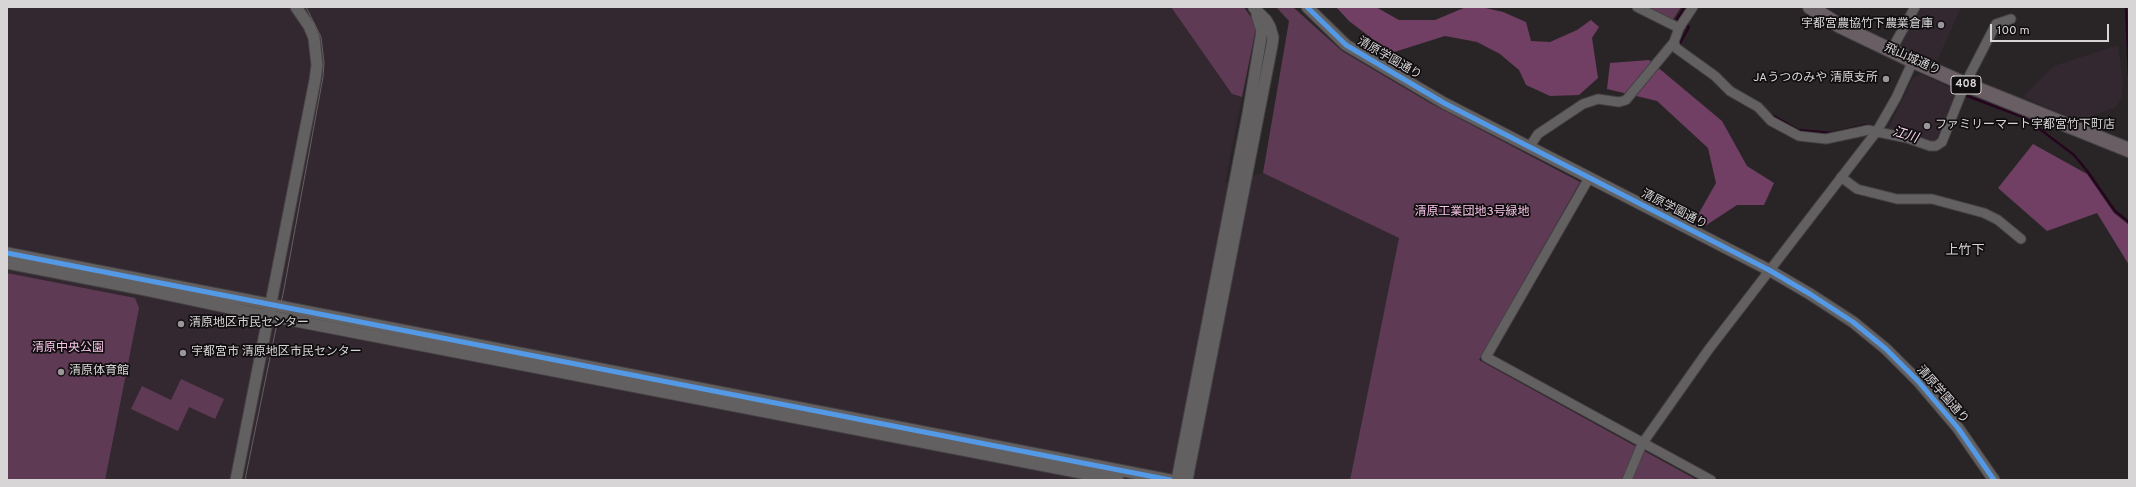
<!DOCTYPE html>
<html>
<head>
<meta charset="utf-8">
<style>
	body { margin:0 }
	#map { position:relative; width:2136px; height:487px; overflow:hidden; background:#292527; font-family:Overpass,sans-serif }
	canvas { display:block }
	.frame { position:absolute; inset:0; border:8px solid #d8d5d7; pointer-events:none }
	.scale { position:absolute; left:1990px; top:24px; width:119px; height:18px; box-sizing:border-box; border:2px solid #d8d5d7; border-top:0; padding-left:5px; font-size:12px; line-height:14px; white-space:nowrap; color:#d8d5d7; -webkit-text-stroke:3px #110e10; paint-order:stroke }
</style>
</head>
<body>
<div id="map">
<canvas width="2136" height="487"></canvas>
<div class="frame"></div>
<div class="scale">100 m</div>
</div>
<script>
const context = document.querySelector('canvas').getContext('2d');
context.lineJoin = 'round';
function fillPath(path, color) {
  context.fillStyle = color;
  context.fill(path, 'evenodd');
}
function toPath(rows) {
  const path = new Path2D();
  for (const r of rows) {
    path.moveTo(r[0], r[1]);
    for (let i = 2; i < r.length; i += 2) path.lineTo(r[i], r[i + 1]);
  }
  return path;
}
function trace(path, color, width, dash) {
  context.strokeStyle = color;
  context.lineWidth = width;
  context.lineCap = dash ? 'butt' : 'round';
  context.setLineDash(dash || []);
  context.stroke(path);
}
function label(font, color, halo, rows, align = 'center') {
  context.font = font + ' Overpass,"Noto Sans JP",sans-serif';
  context.lineWidth = 3.5;
  context.setLineDash([]);
  context.textBaseline = 'middle';
  context.strokeStyle = halo;
  context.fillStyle = color;
  for (const [text, x, y, turn = 0] of rows) {
    context.save();
    context.translate(x, y);
    context.rotate((+turn || 0) * Math.PI / 180);
    context.textAlign = isNaN(turn) ? turn : align;
    if (halo) context.strokeText(text, 0, 0);
    context.fillText(text, 0, 0);
    context.restore();
  }
}
fillPath(toPath([
	[7,7,1171,7,1232,94,1242,97,1225,183,1263,173,1399,238,1350,480,7,480],
	[1915,7,1961,7,1937,61,1895,43],
	[2118,45,2123,82,2122,96,2116,107,2079,121,2023,97,2054,66],
	[1920,74,1957,90,1937,138,1933,141,1909,133,1888,129,1913,78]
]), '#332830');
fillPath(toPath([
	[1171,7,1244,7,1255,23,1256,28,1242,97,1232,94],
	[1276,7,1293,7,1342,51,1430,103,1580,182,1479,360,1697,480,1350,480,1399,238,1263,173,1289,21],
	[1642,7,1681,7,1672,21],
	[7,273,135,298,139,308,105,480,7,480],
	[181,379,224,399,215,419,189,407,178,431,131,409,142,386,171,400]
]), '#5f3a55');
fillPath(toPath([
	[1336,7,1376,7,1399,20,1435,20,1466,7,1481,7,1503,12,1526,22,1531,41,1550,42,1577,30,1591,20,1599,27,1592,38,1598,78,1579,95,1550,96,1526,85,1519,70,1500,54,1477,42,1445,36,1391,53,1349,21],
	[1649,60,1722,121,1747,166,1774,183,1764,205,1737,205,1705,226,1695,220,1716,183,1708,148,1657,101,1607,89,1610,63],
	[2033,144,2087,174,2114,213,2129,225,2129,265,2097,213,2047,231,1998,188]
]), '#703f63');
trace(toPath([
	[2126,7,2129,76],
	[1680,46,1679,45,1689,27,1677,19,1685,7],
	[1962,94,2023,117,2033,124,2074,155,2088,172,2115,211,2129,222],
	[1770,114,1798,130,1832,133,1867,125,1873,127]
]), '#25041e', 2.5);
const minor = toPath([
	[1637,7,1679,28],
	[1693,7,1679,28,1674,42,1676,48,1715,76,1730,91,1758,107,1771,121,1799,136,1826,139,1868,130,1907,138,1930,146,1936,146,1942,142,1965,84,1996,24,2011,19],
	[1891,51,1915,7],
	[1530,146,1538,134,1583,104,1598,99,1619,102,1626,100,1674,42],
	[1841,177,1857,189,1897,199,1932,199,1984,213,1998,220,2021,239],
	[1589,178,1486,357,1711,480],
	[1627,480,1642,444,1709,349,1877,131,1896,98,1913,61]
]);
const tertiary = toPath([
	[1307,7,1346,45,1444,103,1769,270,1810,294,1853,322,1886,349,1918,381,1958,428,1994,480],
	[7,253,1170,480],
	[7,263,146,290,249,312,1118,480],
	[236,480,315,80,317,65,314,38,309,26,296,7],
	[1177,480,1248,114,1262,31,1257,15],
	[1187,480,1272,45,1273,37,1270,27,1266,20,1254,8]
]);
const trunk = toPath([
	[1810,7,1840,26,1913,61,1965,84,2129,150]
]);
trace(minor, '#454244', 11);
trace(tertiary, '#454244', 13);
trace(trunk, '#454244', 16);
trace(minor, '#636062', 9);
trace(tertiary, '#636062', 11);
trace(trunk, '#685e64', 14);
trace(toPath([
	[245,480,284,289,323,77,324,63,321,37,306,7]
]), '#646062', 1);
trace(toPath([
	[1307,7,1346,45,1444,103,1769,270,1810,294,1853,322,1886,349,1918,381,1958,428,1994,480],
	[7,253,1170,480]
]), '#5399e6', 5);
for (const [x, y, r, color] of [
	[1941,25,4,"#9b9799"],
	[1886,79,4,"#9b9799"],
	[1927,126,4,"#9b9799"],
	[181,324,4,"#9b9799"],
	[183,353,4,"#9b9799"],
	[61,372,4,"#9b9799"]
]) {
  const dot = new Path2D();
  dot.arc(x, y, r, 0, 2 * Math.PI);
  context.fillStyle = color;
  context.fill(dot);
  trace(dot, '#110e10', 1.5);
}
for (const [x, y, w] of [
	[1966,85,30]
]) {
  const box = new Path2D();
  box.roundRect(x - w / 2, y - 9, w, 18, 3);
  context.fillStyle = '#110e10';
  context.fill(box);
  trace(box, '#d8d5d7', 1);
}
label('bold 11px', '#d8d5d7', null, [
	["408",1966,85]
]);
label('12px', '#d8d5d7', '#110e10', [
	["宇都宮農協竹下農業倉庫",1933,25,"right"],
	["JAうつのみや 清原支所",1878,79,"right"],
	["ファミリーマート宇都宮竹下町店",1935,126],
	["清原地区市民センター",189,324],
	["宇都宮市 清原地区市民センター",191,353],
	["清原体育館",69,372]
], 'left');
label('12px', '#d8d5d7', '#110e10', [
	["清原学園通り",1389,59,30],
	["飛山城通り",1912,60,24],
	["清原学園通り",1674,210,27],
	["清原学園通り",1942,395,49]
]);
label('12px', '#f7c3e6', '#110e10', [
	["清原工業団地3号緑地",1472,213],
	["清原中央公園",68,349]
]);
label('italic 13px', '#fcd8f0', '#110e10', [
	["江川",1905,136,17]
]);
label('13px', '#d8d5d7', '#110e10', [
	["上竹下",1965,251]
]);
</script>
</body>
</html>
